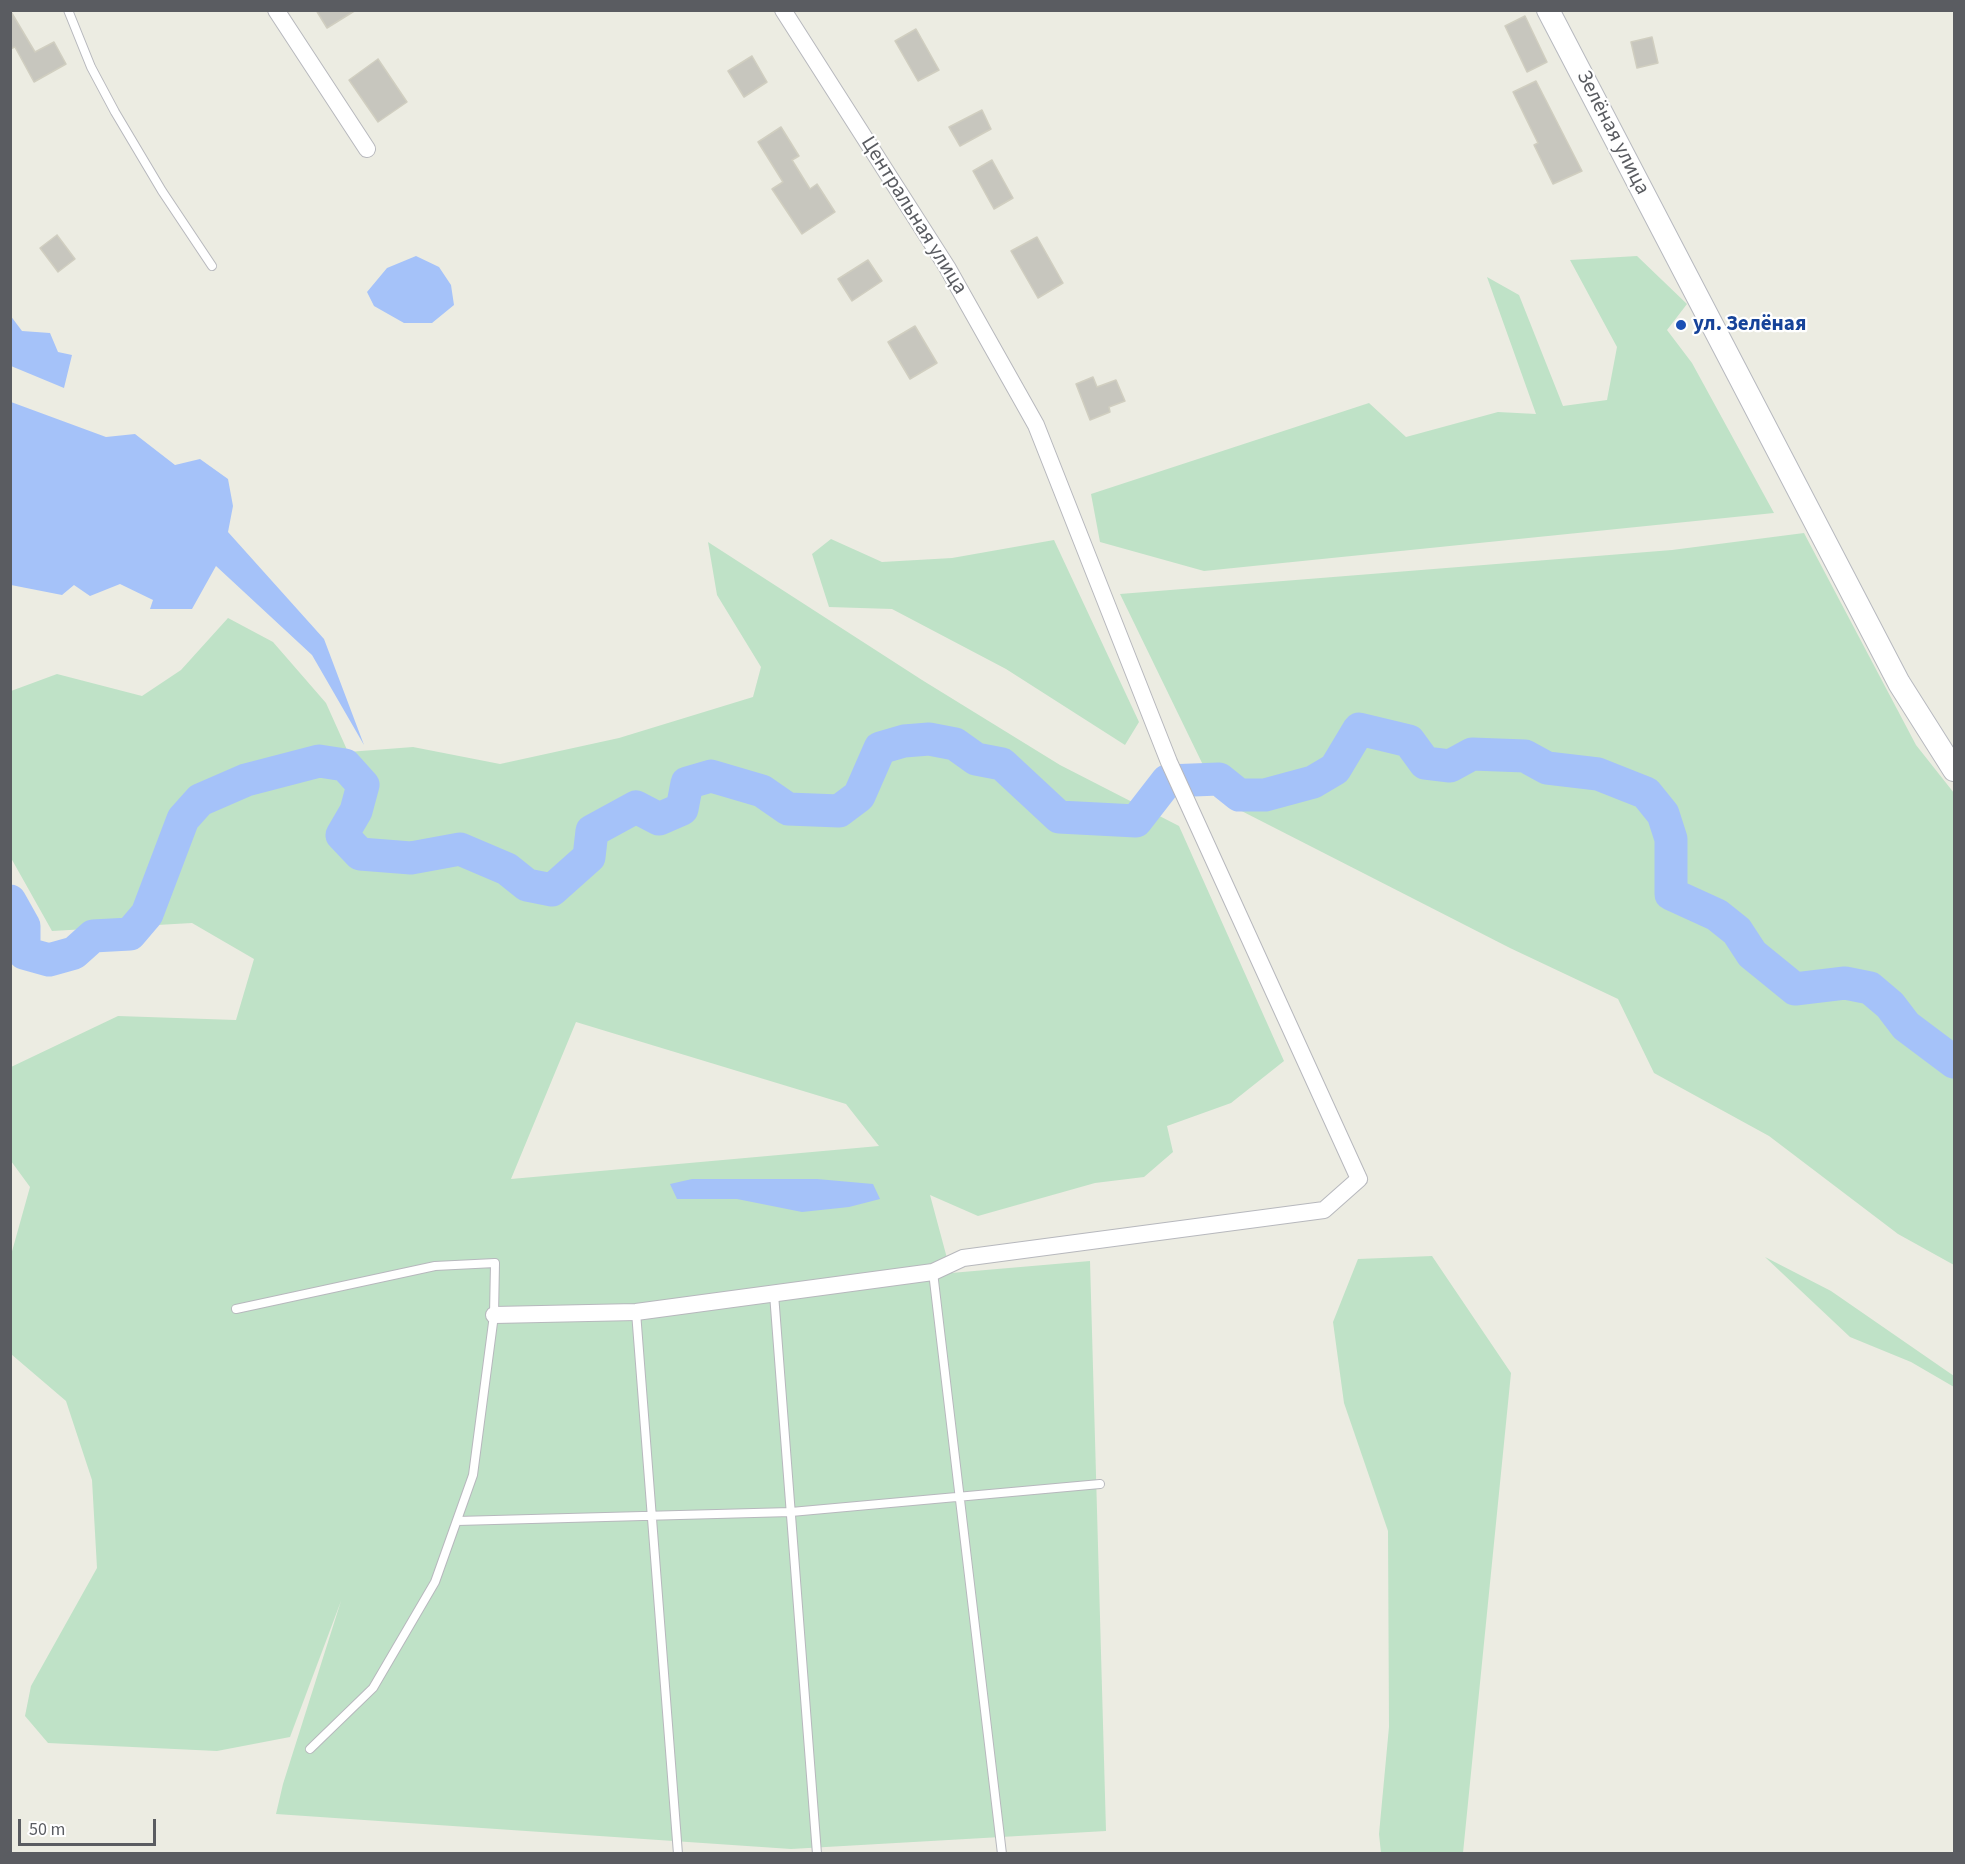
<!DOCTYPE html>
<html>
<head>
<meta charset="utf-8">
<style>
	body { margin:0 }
	#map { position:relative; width:1965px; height:1864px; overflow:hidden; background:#ecece2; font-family:"Source Sans 3",sans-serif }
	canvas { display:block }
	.frame { position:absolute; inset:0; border:12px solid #5a5c61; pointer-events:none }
	.scale { position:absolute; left:18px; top:1819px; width:138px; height:27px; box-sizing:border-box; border:3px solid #5a5c61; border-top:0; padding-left:8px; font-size:18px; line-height:21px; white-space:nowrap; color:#5a5c61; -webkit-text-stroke:4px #fff; paint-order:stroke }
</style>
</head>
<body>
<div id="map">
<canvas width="1965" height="1864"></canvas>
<div class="frame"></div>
<div class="scale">50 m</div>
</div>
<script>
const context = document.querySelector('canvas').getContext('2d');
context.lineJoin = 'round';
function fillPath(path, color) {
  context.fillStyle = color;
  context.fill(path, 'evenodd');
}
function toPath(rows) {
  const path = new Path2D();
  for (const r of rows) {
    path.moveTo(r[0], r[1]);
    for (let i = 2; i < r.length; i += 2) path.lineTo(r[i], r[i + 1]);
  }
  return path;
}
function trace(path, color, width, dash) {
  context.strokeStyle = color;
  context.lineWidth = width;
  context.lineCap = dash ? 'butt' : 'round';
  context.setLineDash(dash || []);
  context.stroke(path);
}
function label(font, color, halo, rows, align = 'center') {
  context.font = font + ' "Source Sans 3",sans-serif';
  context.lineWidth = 4.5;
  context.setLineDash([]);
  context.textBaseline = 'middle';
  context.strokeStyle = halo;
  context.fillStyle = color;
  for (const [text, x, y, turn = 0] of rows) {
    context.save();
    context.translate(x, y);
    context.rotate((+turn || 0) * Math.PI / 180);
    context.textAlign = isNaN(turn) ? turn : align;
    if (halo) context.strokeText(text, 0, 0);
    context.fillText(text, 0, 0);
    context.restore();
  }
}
fillPath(toPath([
	[1637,256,1687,304,1667,330,1692,363,1774,513,1204,571,1100,542,1091,494,1369,403,1406,437,1498,412,1536,414,1487,277,1519,295,1563,406,1607,400,1617,347,1570,260],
	[1804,533,1916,745,1954,793,1954,1265,1898,1234,1769,1136,1654,1073,1618,999,1510,948,1220,800,1120,594,1672,550],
	[831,539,882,562,952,558,1054,540,1139,722,1125,745,1006,669,892,609,829,607,812,554],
	[708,542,922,680,1060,765,1179,826,1284,1061,1231,1103,1167,1126,1173,1152,1144,1177,1095,1183,978,1216,930,1195,951,1273,1090,1261,1106,1831,791,1849,276,1814,283,1784,341,1601,290,1737,217,1751,48,1743,25,1716,31,1686,97,1568,92,1480,66,1401,11,1354,11,1255,30,1187,11,1161,11,1067,118,1016,236,1020,254,959,192,923,52,931,11,858,11,691,57,674,142,696,181,670,228,618,273,642,326,703,348,752,413,747,500,764,619,738,753,697,761,667,717,595],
	[576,1022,846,1104,879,1146,511,1179],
	[1432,1256,1511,1373,1463,1853,1381,1853,1379,1834,1389,1727,1388,1531,1344,1403,1333,1322,1358,1259],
	[1765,1257,1831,1291,1954,1376,1954,1387,1911,1362,1850,1337]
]), '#bfe2c7');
fillPath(toPath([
	[416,256,439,267,451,285,454,305,432,323,404,323,374,306,367,292,387,268],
	[10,315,22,331,50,333,58,352,72,355,64,388,11,366],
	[11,402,106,437,135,434,175,465,200,459,228,479,233,506,228,532,324,639,364,745,312,655,216,566,192,609,150,609,153,600,120,584,90,596,74,585,62,595,11,585],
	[692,1179,817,1179,873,1184,880,1199,849,1207,802,1212,737,1199,677,1199,670,1184]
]), '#a5c2f9');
trace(toPath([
	[10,901,24,926,24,953,49,960,74,953,93,936,130,934,147,914,183,819,200,800,246,780,319,761,345,765,363,785,356,811,342,835,360,854,411,858,460,849,507,869,527,885,552,890,589,857,592,831,636,807,659,819,682,809,687,783,711,776,762,791,788,809,839,811,859,796,880,748,904,741,929,739,955,744,976,759,1002,764,1059,817,1136,821,1167,781,1219,779,1239,795,1265,795,1313,782,1335,769,1359,729,1409,741,1425,763,1450,766,1472,754,1525,756,1547,768,1598,774,1646,793,1663,814,1671,839,1671,894,1717,915,1737,931,1752,954,1795,989,1845,983,1870,988,1890,1005,1906,1026,1954,1062]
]), '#a5c2f9', 33);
const building = toPath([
	[10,10,35,52,54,42,66,64,34,82,15,47,10,49,10,10],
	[316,10,356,10,327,28,316,10],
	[1525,16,1547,62,1527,72,1505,26,1525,16],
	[916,29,939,70,918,81,895,41,916,29],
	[1652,37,1658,63,1637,68,1631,42,1652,37],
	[752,56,767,82,744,97,728,71,752,56],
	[378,59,407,102,378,122,349,80,378,59],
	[1536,81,1582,171,1553,184,1534,145,1538,143,1513,92,1536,81],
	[982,110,991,129,960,146,949,127,982,110],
	[781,127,799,156,792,160,810,189,817,184,835,212,802,234,772,189,783,182,758,142,781,127],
	[992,160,1013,198,994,209,973,171,992,160],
	[57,235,75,259,58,272,40,248,57,235],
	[1037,237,1063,283,1038,298,1011,251,1037,237],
	[868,260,882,281,852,301,838,279,868,260],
	[915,326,937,363,910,379,888,342,915,326],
	[1093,377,1097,387,1116,380,1125,401,1109,407,1110,412,1090,420,1076,384,1093,377]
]);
fillPath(building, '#c7c6be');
trace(building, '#d0cec0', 1.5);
const service = toPath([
	[68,10,91,67,115,112,162,191,212,266],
	[933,1272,1002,1854],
	[774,1294,817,1854],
	[236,1309,435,1266,495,1263,494,1315,473,1475,435,1582,373,1688,310,1749],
	[636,1312,678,1854],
	[457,1521,791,1512,1100,1484]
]);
const minor = toPath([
	[276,10,367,149],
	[494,1315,636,1312,933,1272,963,1258,1324,1210,1359,1179,1169,762,1036,425,947,267,783,10]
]);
const secondary = toPath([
	[1548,10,1899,683,1954,770]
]);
trace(service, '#b7b8bd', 10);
trace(minor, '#b7b8bd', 18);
trace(secondary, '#b7b9bf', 24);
trace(service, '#fff', 8);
trace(minor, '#fff', 16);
trace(secondary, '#fff', 22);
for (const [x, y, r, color] of [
	[1681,325,6,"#1a4fb4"]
]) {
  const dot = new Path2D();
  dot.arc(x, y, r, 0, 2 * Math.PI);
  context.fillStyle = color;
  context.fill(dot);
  trace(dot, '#fff', 2);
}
label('21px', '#5a5c61', '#fff', [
	["Зелёная улица",1612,133,63],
	["Центральная улица",913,216,58]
]);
label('bold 21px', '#164399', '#fff', [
	["ул. Зелёная",1693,325]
], 'left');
</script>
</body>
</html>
